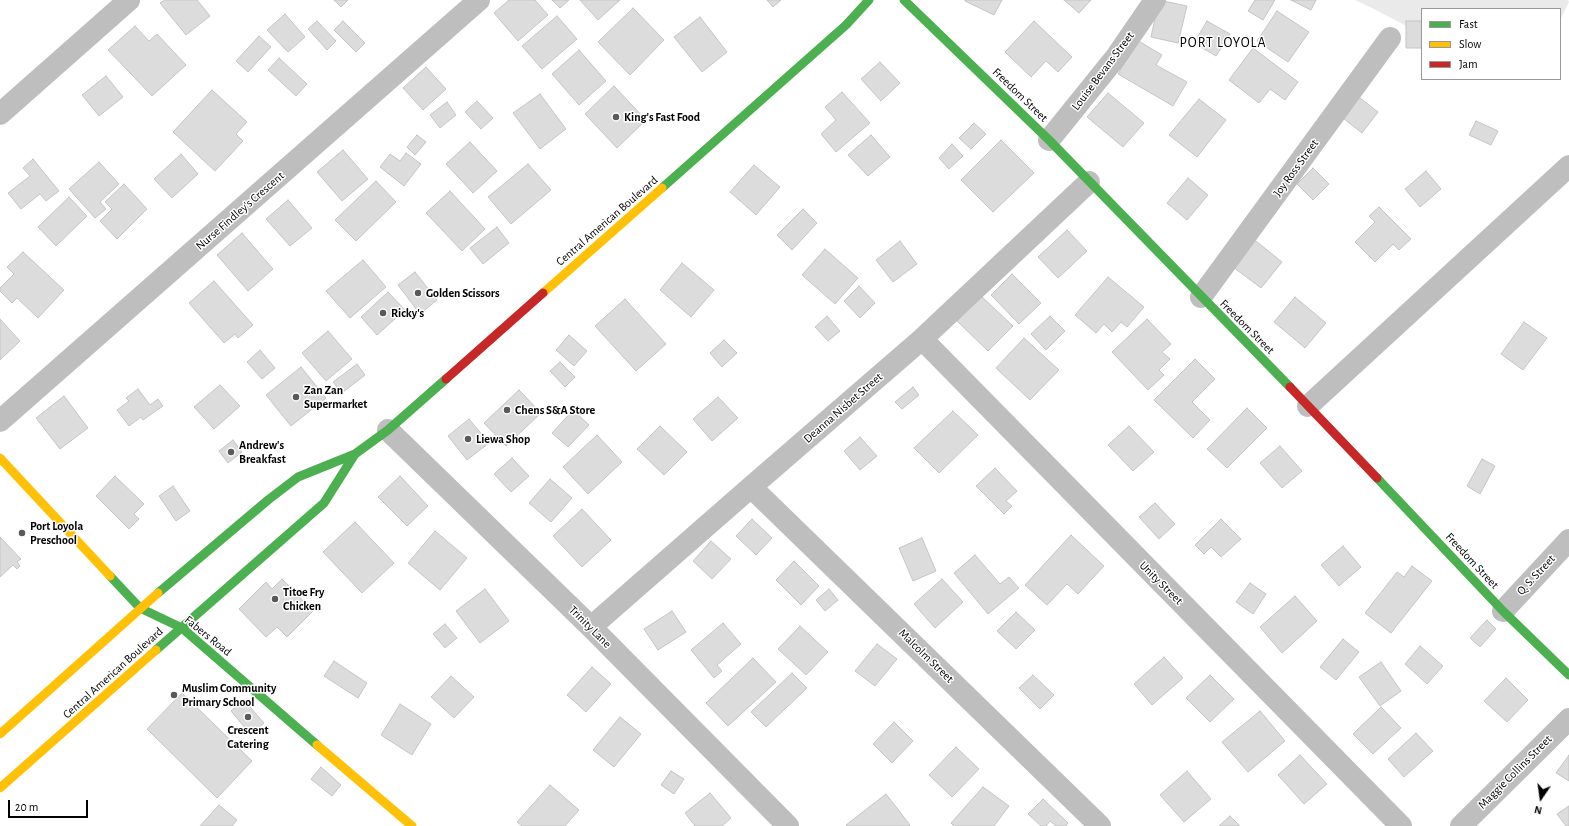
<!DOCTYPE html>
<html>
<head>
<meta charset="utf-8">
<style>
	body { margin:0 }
	#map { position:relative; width:1569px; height:826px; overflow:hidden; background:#fff; font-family:"Alegreya Sans",sans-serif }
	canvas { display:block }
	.legend { position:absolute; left:1421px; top:8px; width:140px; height:72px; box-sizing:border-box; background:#fff; border:1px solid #999; margin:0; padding:5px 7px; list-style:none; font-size:12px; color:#000 }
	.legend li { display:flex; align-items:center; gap:8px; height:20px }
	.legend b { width:20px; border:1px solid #999 }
	.north { position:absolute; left:1521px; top:778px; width:40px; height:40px; -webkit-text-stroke:3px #fff; paint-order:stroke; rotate:193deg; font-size:11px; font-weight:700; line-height:16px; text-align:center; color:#000 }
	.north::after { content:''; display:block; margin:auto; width:14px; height:18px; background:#000; clip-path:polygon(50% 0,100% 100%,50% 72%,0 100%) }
	.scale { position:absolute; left:8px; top:800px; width:80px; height:18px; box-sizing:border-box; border:2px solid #000; border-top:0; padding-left:5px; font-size:12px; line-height:14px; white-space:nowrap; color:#000; -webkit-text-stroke:3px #fff; paint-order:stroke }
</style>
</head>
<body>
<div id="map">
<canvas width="1569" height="826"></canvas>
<ul class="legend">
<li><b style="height:5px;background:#4caf50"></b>Fast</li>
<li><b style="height:5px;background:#ffc107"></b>Slow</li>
<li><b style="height:5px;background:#c62828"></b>Jam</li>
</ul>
<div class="north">N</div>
<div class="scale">20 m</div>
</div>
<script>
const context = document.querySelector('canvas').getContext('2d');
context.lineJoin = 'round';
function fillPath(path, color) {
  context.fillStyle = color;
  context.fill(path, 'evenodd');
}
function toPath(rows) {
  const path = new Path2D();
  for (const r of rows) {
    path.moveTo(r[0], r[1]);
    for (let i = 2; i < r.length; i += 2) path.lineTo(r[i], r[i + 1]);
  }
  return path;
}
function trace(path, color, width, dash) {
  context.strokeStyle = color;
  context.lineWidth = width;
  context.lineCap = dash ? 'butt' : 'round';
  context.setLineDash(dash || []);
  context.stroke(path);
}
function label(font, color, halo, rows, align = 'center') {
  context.font = font + ' "Alegreya Sans",sans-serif';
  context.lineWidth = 3;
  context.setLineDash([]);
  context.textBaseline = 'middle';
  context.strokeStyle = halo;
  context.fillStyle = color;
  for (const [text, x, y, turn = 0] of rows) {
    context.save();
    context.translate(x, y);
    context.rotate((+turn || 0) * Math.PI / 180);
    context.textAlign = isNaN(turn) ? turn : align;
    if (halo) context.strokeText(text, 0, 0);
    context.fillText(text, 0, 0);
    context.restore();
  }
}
fillPath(toPath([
	[1355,0,1568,0,1569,2,1560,20,1560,9,1422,9,1422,34,1370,7]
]), '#eaeaea');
const building = toPath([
	[165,0,197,0,210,16,186,35,160,3,165,0],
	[334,0,348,0,341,7,334,0],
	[509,0,535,0,548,15,518,41,494,13,509,0],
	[552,0,569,0,560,8,552,0],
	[580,0,620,0,598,20,580,0],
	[767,0,781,0,773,7,767,0],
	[965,0,1002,0,994,15,965,1,965,0],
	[1064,0,1091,0,1079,13,1064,0],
	[1159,0,1187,6,1178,43,1151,37,1159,0],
	[1255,0,1275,0,1263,20,1248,11,1255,0],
	[1291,0,1316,0,1311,10,1291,0],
	[633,8,664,40,630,75,598,42,633,8],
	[1277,11,1309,32,1288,62,1257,41,1277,11],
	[285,14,305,37,288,52,267,30,285,14],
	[557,16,577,39,542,69,522,46,557,16],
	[700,17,727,52,702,72,674,37,700,17],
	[317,21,336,41,327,50,308,29,317,21],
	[343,21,365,43,356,52,334,30,343,21],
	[1034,21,1072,57,1058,72,1046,61,1031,77,1005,52,1034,21],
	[1207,21,1230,34,1216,56,1194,43,1207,21],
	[1406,21,1422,21,1422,48,1406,48,1406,21],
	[135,26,149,41,157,34,186,65,152,96,108,50,135,26],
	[259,36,271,47,248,72,236,61,259,36],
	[1137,40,1162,55,1156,65,1187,82,1173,106,1118,74,1137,40],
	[1253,48,1298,82,1285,100,1270,89,1259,103,1229,80,1253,48],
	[579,50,606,81,579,105,552,74,579,50],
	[279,58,307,84,296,96,268,70,279,58],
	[880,62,900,83,881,101,861,79,880,62],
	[426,67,446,89,423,110,403,88,426,67],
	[106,76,123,97,99,116,82,95,106,76],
	[614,86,646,120,617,148,585,114,614,86],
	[212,90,247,122,236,134,243,141,215,171,173,132,212,90],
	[842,92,870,123,836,152,821,134,836,120,825,107,842,92],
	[1108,93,1144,123,1123,147,1087,117,1108,93],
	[540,94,566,129,540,149,513,113,540,94],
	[1355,94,1378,112,1362,133,1339,115,1355,94],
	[1199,99,1226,120,1197,157,1169,135,1199,99],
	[477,101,493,118,481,129,465,112,477,101],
	[447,102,456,115,440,128,430,115,447,102],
	[1476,121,1498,131,1491,145,1469,135,1476,121],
	[974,123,986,134,971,149,959,138,974,123],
	[417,135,426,142,415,155,407,147,417,135],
	[871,135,890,157,868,176,848,155,871,135],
	[1001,140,1034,173,993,212,961,180,1001,140],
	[470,142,497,171,473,193,446,164,470,142],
	[952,144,963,156,949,169,939,158,952,144],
	[343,150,368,179,342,201,317,172,343,150],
	[406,153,421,164,404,186,380,167,390,154,400,161,406,153],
	[181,154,198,174,172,198,154,179,181,154],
	[33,159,59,191,46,201,40,194,21,209,8,193,30,176,23,168,33,159],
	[99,162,119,184,100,202,106,209,95,218,69,189,99,162],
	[528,164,551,190,511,224,488,197,528,164],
	[754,165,780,187,756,215,730,192,754,165],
	[1313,168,1329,184,1313,200,1297,184,1313,168],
	[1426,171,1441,189,1420,207,1405,189,1426,171],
	[1188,178,1208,195,1187,220,1167,203,1188,178],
	[376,181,396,202,356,241,335,220,376,181],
	[124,184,147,209,117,239,100,221,112,209,105,202,124,184],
	[450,191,485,229,462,251,426,213,450,191],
	[69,197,87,216,56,246,38,227,69,197],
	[288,200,312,228,290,246,266,219,288,200],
	[1379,207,1411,239,1399,250,1393,244,1375,262,1355,242,1375,222,1369,216,1379,207],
	[803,209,817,223,792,250,777,235,803,209],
	[497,227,509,243,483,264,470,248,497,227],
	[1067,230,1087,251,1058,278,1038,257,1067,230],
	[242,233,273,269,248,291,217,255,242,233],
	[1251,237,1282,262,1261,288,1229,264,1251,237],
	[900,241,917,264,893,282,876,260,900,241],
	[825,249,858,278,835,304,802,275,825,249],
	[23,252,64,290,38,318,17,298,12,303,0,291,0,288,14,274,7,267,23,252],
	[363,260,386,287,350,318,326,291,363,260],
	[682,263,714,290,691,317,660,290,682,263],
	[415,272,437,300,420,314,398,285,415,272],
	[1012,274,1041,303,1019,324,991,295,1012,274],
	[1108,277,1144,307,1127,327,1121,322,1112,332,1104,324,1096,333,1075,315,1108,277],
	[214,281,253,325,238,338,235,334,224,343,189,303,214,281],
	[859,286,875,303,860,318,844,301,859,286],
	[388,292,405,310,377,335,361,317,388,292],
	[981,296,1013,326,988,351,957,321,981,296],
	[1295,297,1326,323,1305,348,1274,322,1295,297],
	[625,299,666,344,636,371,595,326,625,299],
	[827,316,840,331,828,341,815,327,827,316],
	[1050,316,1065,331,1046,350,1031,334,1050,316],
	[0,319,20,341,0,360,0,319],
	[1147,319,1171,344,1162,352,1170,359,1159,370,1164,375,1148,390,1112,352,1147,319],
	[1524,322,1547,338,1523,370,1501,354,1524,322],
	[328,331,352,359,326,381,302,353,328,331],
	[569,335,587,351,574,366,556,350,569,335],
	[1024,338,1059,370,1030,400,996,368,1024,338],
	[724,340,737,353,722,367,710,353,724,340],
	[260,350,275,368,262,379,247,362,260,350],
	[1195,359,1215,379,1192,402,1210,420,1193,438,1154,400,1195,359],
	[560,362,575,377,565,387,550,371,560,362],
	[357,364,365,375,342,393,333,382,357,364],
	[301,367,326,398,291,426,266,395,301,367],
	[220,385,240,406,214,429,194,407,220,385],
	[913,387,919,395,902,409,895,402,913,387],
	[138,389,150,405,158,399,163,406,143,420,141,417,129,426,117,410,129,401,126,398,138,389],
	[519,390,541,413,506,446,484,423,519,390],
	[64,396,88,428,60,449,36,418,64,396],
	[718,397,738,418,712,441,693,419,718,397],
	[1247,408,1267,428,1227,468,1207,449,1247,408],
	[573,410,589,425,568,447,552,433,573,410],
	[953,411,978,435,939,473,914,448,953,411],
	[469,419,489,443,467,460,448,436,469,419],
	[660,426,687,452,664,475,637,449,660,426],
	[1129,426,1154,452,1133,471,1108,445,1129,426],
	[597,435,622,462,588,494,563,467,597,435],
	[860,437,877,456,860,470,844,451,860,437],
	[233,440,242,452,228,463,219,451,233,440],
	[1280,446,1302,471,1282,488,1260,463,1280,446],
	[512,458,529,476,511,492,494,474,512,458],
	[1482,459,1495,466,1480,494,1467,486,1482,459],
	[995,468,1017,491,1006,501,1012,506,1004,514,976,486,995,468],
	[115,476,144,504,134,514,139,519,129,529,96,496,115,476],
	[400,476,428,506,407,526,378,497,400,476],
	[550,479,572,498,551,522,529,503,550,479],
	[173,486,190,511,176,521,159,496,173,486],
	[1155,503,1175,524,1159,539,1139,517,1155,503],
	[582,509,611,540,582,567,553,536,582,509],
	[752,519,772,538,756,555,736,536,752,519],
	[1221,519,1241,539,1221,557,1211,547,1204,554,1195,545,1221,519],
	[355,522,394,563,362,593,323,552,355,522],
	[435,531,467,558,440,590,408,563,435,531],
	[1071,535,1104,566,1078,594,1067,584,1047,605,1025,585,1071,535],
	[0,537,21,559,17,562,20,566,17,569,13,565,0,577,0,537],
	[922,538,936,571,913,581,899,548,922,538],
	[711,541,731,559,712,579,693,561,711,541],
	[1343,546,1361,567,1339,586,1321,565,1343,546],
	[975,555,1000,584,1009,577,1019,588,988,614,954,573,975,555],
	[794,561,819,586,801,605,776,580,794,561],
	[1412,566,1432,581,1391,633,1365,613,1397,572,1404,577,1412,566],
	[282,579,313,611,287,637,277,627,266,637,239,609,266,582,272,589,282,579],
	[942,579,963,602,935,628,914,604,942,579],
	[1250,583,1266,594,1253,614,1236,602,1250,583],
	[485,589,509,621,480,643,456,611,485,589],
	[829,589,838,600,825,611,816,600,829,589],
	[1295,596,1317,621,1282,653,1260,627,1295,596],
	[672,611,686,632,658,650,644,629,672,611],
	[1016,612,1035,630,1016,649,997,631,1016,612],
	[1487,620,1496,629,1480,647,1470,638,1487,620],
	[723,623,741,644,717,665,722,671,714,678,691,650,723,623],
	[445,624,457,638,445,648,433,634,445,624],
	[800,626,828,652,806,675,778,649,800,626],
	[1343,639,1359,652,1336,680,1320,667,1343,639],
	[877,644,897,659,875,686,855,671,877,644],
	[1420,646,1443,666,1427,684,1405,664,1420,646],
	[1164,657,1183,678,1152,705,1134,684,1164,657],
	[753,658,776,682,728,726,706,703,753,658],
	[334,661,367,683,358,698,324,676,334,661],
	[1381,662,1401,691,1380,706,1359,677,1381,662],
	[592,667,611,684,586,712,567,695,592,667],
	[792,673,807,688,766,727,751,712,792,673],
	[1033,675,1054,695,1040,709,1019,688,1033,675],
	[1210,675,1234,699,1210,722,1186,698,1210,675],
	[451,676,474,697,454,718,431,697,451,676],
	[1506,678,1528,700,1507,722,1484,701,1506,678],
	[182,693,252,761,217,798,147,729,182,693],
	[244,700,264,723,251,735,231,711,244,700],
	[400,704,431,724,412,755,381,735,400,704],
	[1381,707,1401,728,1373,754,1353,734,1381,707],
	[1260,711,1285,741,1248,772,1222,742,1260,711],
	[620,717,641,734,614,767,593,750,620,717],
	[894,722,913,741,892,763,873,744,894,722],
	[1416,733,1433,751,1404,777,1388,759,1416,733],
	[956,747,979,769,952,797,929,775,956,747],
	[1300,755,1327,784,1304,804,1278,775,1300,755],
	[1569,755,1569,781,1556,773,1569,755],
	[321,767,341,785,332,796,311,779,321,767],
	[671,771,684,779,674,794,661,785,671,771],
	[1187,771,1211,799,1184,822,1160,795,1187,771],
	[550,785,579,810,565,826,522,826,517,822,550,785],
	[983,787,1009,806,994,826,954,826,951,823,983,787],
	[710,793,731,818,722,826,695,826,685,813,710,793],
	[886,794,910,825,909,826,847,826,846,825,886,794],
	[1043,799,1068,823,1066,826,1056,826,1050,821,1046,826,1041,826,1028,814,1043,799],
	[219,805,237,820,232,826,200,826,219,805],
	[1569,806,1569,826,1566,826,1557,814,1569,806],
	[1230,816,1240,826,1219,826,1230,816]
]);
fillPath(building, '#dcdcdc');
trace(building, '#c5c5c5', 1);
trace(toPath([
	[0,114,129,0],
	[1049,140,1116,57,1155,0],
	[1201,297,1390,38],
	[922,339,1401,826],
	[1308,406,1569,166],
	[0,421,479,0],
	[388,430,591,627,788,826],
	[751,487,1100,826],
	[1503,611,1569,540],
	[591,627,751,487,922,339,1089,182],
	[1461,826,1569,719]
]), '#bebebe', 22);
trace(toPath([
	[904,0,1049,140,1290,387],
	[662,188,846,25,869,0],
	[1377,478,1503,611,1569,675],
	[110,576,140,608,182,628,317,745],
	[158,593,268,500,298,477,355,454,388,430,446,379],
	[156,650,324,503,355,454]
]), '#4caf50', 9);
trace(toPath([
	[543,293,662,188],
	[0,458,110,576],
	[0,734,158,593],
	[317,745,412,826],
	[0,788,156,650]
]), '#ffc107', 9);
trace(toPath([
	[446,379,543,293],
	[1290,387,1377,478]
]), '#c62828', 9);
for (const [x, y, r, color] of [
	[616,117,4,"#595959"],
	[418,293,4,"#595959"],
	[383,313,4,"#595959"],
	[296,397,4,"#595959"],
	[507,410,4,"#595959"],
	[468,439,4,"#595959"],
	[231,452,4,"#595959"],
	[22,533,4,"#595959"],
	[275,599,4,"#595959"],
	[174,695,4,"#595959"],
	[248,717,4,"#595959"]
]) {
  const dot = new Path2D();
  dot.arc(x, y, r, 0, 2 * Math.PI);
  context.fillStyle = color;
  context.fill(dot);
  trace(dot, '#fff', 1.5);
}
label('12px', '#000', '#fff', [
	["Louise Bevans Street",1103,71,-53],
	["Freedom Street",1020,95,44],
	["Joy Ross Street",1296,168,-54],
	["Nurse Findley's Crescent",240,211,-41],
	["Central American Boulevard",607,221,-41],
	["Freedom Street",1247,327,45],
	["Deanna Nisbet Street",843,408,-41],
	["Freedom Street",1472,561,47],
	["Q. S. Street",1536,575,-47],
	["Unity Street",1161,583,45],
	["Trinity Lane",590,627,45],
	["Fabers Road",208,636,39],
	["Malcolm Street",926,656,44],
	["Central American Boulevard",113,673,-42],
	["Maggie Collins Street",1515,772,-45]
]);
label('bold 12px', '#000', '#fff', [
	["King's Fast Food",624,117],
	["Golden Scissors",426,293],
	["Ricky's",391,313],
	["Zan Zan",304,390],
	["Supermarket",304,404],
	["Chens S&A Store",515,410],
	["Liewa Shop",476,439],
	["Andrew's",239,445],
	["Breakfast",239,459],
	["Port Loyola",30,526],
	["Preschool",30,540],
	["Titoe Fry",283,592],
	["Chicken",283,606],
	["Muslim Community",182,688],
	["Primary School",182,702],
	["Crescent",248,730,"center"],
	["Catering",248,744,"center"]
], 'left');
context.letterSpacing = '1px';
label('14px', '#000', '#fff', [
	["PORT LOYOLA",1223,43]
]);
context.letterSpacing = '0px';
</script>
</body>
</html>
